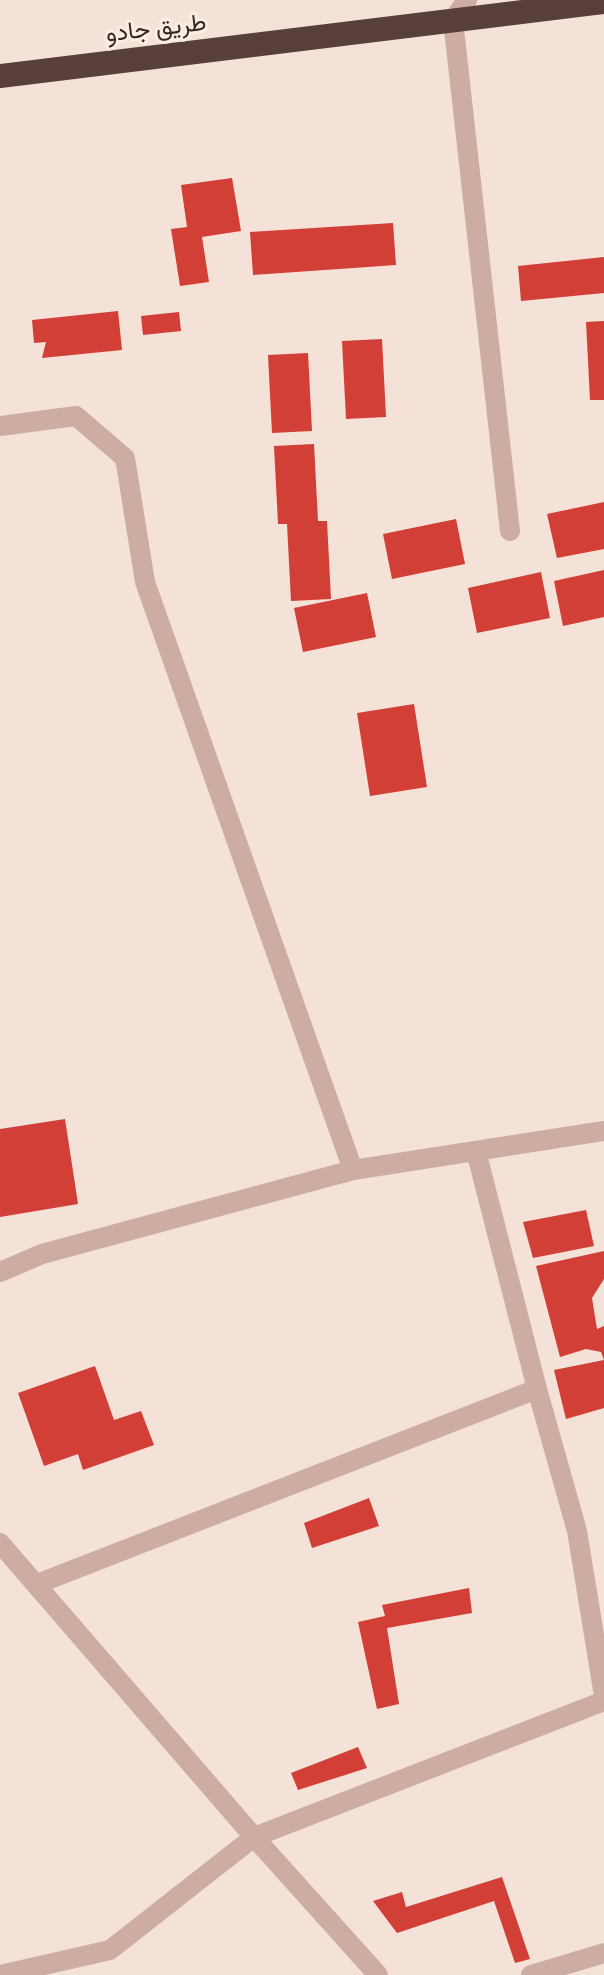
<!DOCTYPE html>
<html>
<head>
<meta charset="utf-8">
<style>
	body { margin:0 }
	canvas { display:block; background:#f4e1d7 }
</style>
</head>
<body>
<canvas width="604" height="1975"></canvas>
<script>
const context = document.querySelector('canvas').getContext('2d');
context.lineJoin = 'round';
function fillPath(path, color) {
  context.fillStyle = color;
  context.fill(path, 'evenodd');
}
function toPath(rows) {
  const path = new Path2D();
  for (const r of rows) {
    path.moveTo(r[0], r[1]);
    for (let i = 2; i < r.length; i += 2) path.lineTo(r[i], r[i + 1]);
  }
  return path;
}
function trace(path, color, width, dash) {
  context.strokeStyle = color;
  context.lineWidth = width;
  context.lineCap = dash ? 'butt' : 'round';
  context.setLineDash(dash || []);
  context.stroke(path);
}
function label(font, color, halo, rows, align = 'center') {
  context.font = font + ' "Fira Sans Condensed",Vazirmatn,sans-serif';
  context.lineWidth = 6;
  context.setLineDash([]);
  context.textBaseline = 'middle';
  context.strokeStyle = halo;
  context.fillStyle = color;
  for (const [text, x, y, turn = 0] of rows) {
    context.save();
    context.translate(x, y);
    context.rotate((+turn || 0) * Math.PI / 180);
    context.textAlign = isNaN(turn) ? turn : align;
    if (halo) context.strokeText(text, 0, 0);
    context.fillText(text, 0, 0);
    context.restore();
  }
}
fillPath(toPath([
	[232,178,241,231,202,237,209,282,180,286,171,229,187,227,181,185],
	[393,223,396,265,253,275,250,232],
	[604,257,604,293,521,301,518,266],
	[118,311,122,350,42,358,46,342,34,343,32,320],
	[179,312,181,331,143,335,141,316],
	[604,321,604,400,590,400,586,322],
	[382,339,386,417,346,419,342,341],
	[308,353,312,431,272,433,268,355],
	[314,444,318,521,327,521,331,599,291,601,287,524,278,524,274,446],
	[604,502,604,549,557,558,547,514],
	[456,519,465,564,392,579,383,534],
	[604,570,604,617,563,626,554,581],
	[541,572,550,618,477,633,468,588],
	[367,593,376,637,303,652,294,608],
	[414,704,427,787,370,796,357,713],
	[65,1119,78,1204,0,1217,0,1129],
	[586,1210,594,1246,533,1258,523,1222],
	[604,1251,604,1279,592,1298,597,1329,604,1326,604,1360,601,1352,586,1349,560,1357,536,1266],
	[604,1360,604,1408,566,1419,554,1370],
	[95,1366,114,1420,141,1411,154,1445,83,1470,78,1454,44,1466,18,1393],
	[369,1498,379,1526,312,1548,304,1523],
	[469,1588,472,1613,387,1628,399,1704,377,1709,358,1622,385,1616,382,1605],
	[358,1747,367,1768,298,1790,291,1773],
	[502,1877,530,1959,515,1963,494,1901,397,1933,373,1901,402,1892,406,1907]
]), '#d23f36');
trace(toPath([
	[467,0,453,20,510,531],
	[0,426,76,416,125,458,145,582,353,1170],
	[476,1151,537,1389,577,1531,604,1696],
	[0,1272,42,1254,353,1170,604,1131],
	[0,1543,254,1837,378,1975],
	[37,1584,537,1389],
	[0,1975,110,1950,254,1837,604,1701],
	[531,1975,604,1953]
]), '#cdada2', 20);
trace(toPath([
	[0,76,604,2]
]), '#583f3b', 24);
label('24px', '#362725', '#fbece4', [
	["طريق جادو",156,29,-7]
]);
</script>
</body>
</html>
